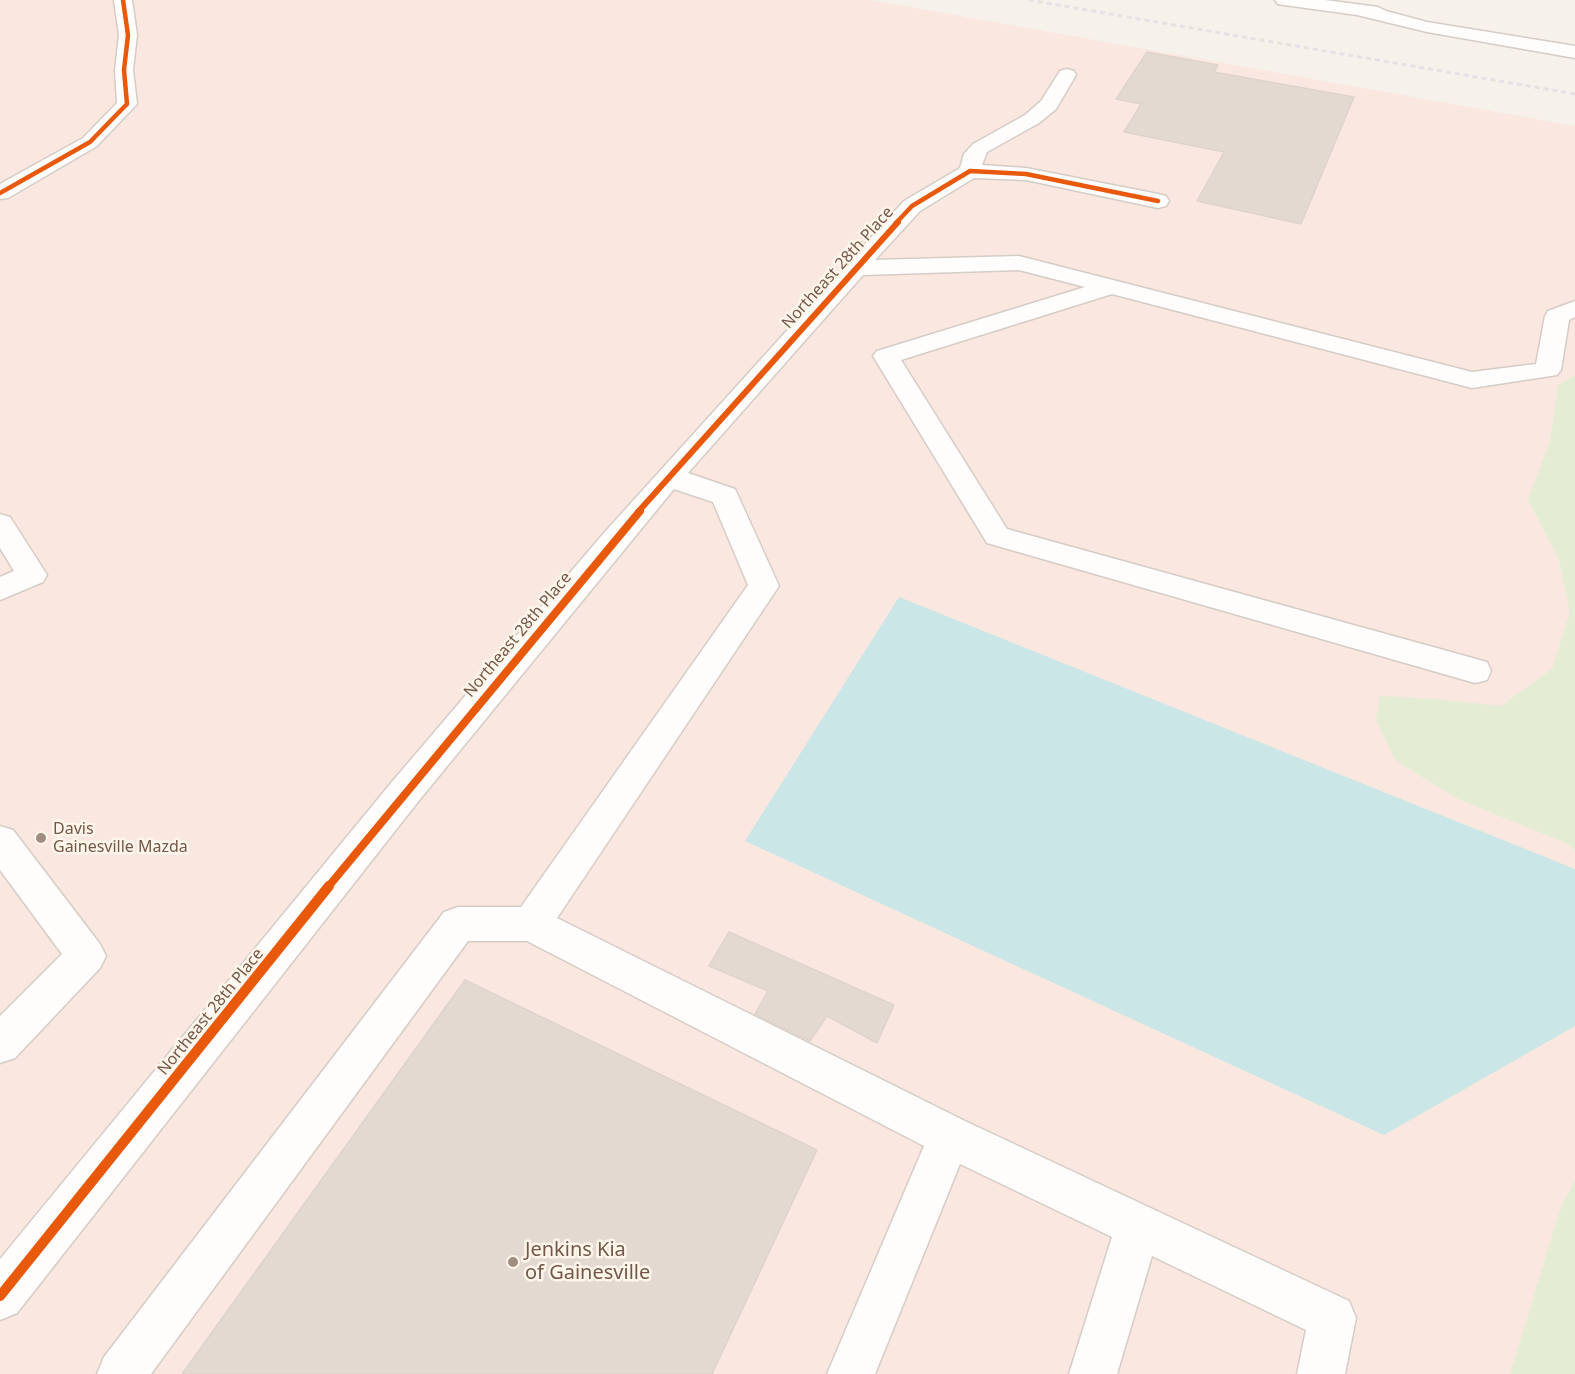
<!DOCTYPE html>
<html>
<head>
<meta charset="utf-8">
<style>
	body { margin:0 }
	canvas { display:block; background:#f6f1ea }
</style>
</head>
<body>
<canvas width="1575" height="1374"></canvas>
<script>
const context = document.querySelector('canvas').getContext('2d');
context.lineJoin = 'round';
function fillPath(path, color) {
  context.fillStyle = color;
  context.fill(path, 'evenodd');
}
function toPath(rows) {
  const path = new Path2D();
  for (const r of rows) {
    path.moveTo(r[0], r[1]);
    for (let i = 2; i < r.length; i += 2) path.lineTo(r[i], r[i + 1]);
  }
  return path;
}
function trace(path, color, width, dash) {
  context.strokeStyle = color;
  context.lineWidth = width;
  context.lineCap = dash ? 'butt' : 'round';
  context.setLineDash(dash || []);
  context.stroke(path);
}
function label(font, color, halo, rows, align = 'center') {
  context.font = font + ' "Noto Sans",sans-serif';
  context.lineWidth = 5;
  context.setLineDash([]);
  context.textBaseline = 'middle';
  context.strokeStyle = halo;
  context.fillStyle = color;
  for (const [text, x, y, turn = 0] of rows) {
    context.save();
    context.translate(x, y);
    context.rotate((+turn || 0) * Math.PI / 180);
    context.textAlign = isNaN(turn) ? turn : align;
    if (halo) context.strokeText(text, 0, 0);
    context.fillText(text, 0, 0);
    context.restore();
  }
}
fillPath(toPath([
	[0,0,871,0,1575,126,1575,1374,0,1374]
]), '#fae8e0');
fillPath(toPath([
	[1575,375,1575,850,1568,844,1458,799,1396,761,1376,720,1380,696,1437,699,1501,706,1552,669,1570,612,1559,560,1528,500,1550,441,1558,385],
	[1575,1181,1575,1374,1510,1374,1561,1206]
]), '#e4edd4');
fillPath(toPath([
	[899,597,1575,869,1575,1026,1384,1135,745,841]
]), '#cbe6e7');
const building = toPath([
	[1147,52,1218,65,1214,72,1354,97,1301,224,1197,201,1224,152,1124,132,1141,104,1116,99,1147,52],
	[729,932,894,1005,877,1043,827,1016,810,1041,755,1014,768,991,709,966,729,932],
	[465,980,817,1150,712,1374,182,1374,465,980]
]);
fillPath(building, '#e3d9d1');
trace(building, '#dfd4cc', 1.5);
const minor = toPath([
	[114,0,132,0,137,35,133,70,137,104,97,146,8,198,0,199,0,184,83,138,117,103,115,70,119,35,114,0],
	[1275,0,1325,0,1378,7,1386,11,1427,22,1575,46,1575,58,1427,32,1357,15,1284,5,1278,4,1275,0],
	[1067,69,1074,71,1076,75,1056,109,1039,123,987,152,982,165,1026,168,1158,194,1166,196,1169,201,1166,206,1158,208,1026,180,974,178,920,211,875,260,1019,256,1472,372,1536,364,1545,316,1548,311,1575,301,1575,317,1569,320,1561,370,1557,375,1472,388,1112,294,901,360,1007,529,1487,662,1491,671,1487,680,1475,683,987,543,873,356,877,351,1085,287,1019,270,863,275,688,473,735,489,779,586,557,918,965,1121,1349,1301,1356,1318,1345,1374,1297,1374,1306,1330,1152,1256,1117,1374,1069,1374,1112,1237,960,1164,875,1374,827,1374,924,1146,527,941,468,941,151,1374,97,1374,104,1357,444,912,458,907,521,907,748,585,713,502,674,489,417,803,17,1313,0,1320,0,1259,391,783,603,534,904,201,960,168,964,154,973,144,1025,115,1041,101,1060,71,1067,69],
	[0,514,10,517,47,575,43,582,0,600,0,577,14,571,0,548,0,514],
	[0,826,13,830,100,944,106,956,100,968,15,1058,0,1063,0,1016,62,954,0,870,0,826]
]);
trace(minor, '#d5ccc6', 3);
fillPath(minor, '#fefdfc');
trace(toPath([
	[1029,0,1575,94]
]), '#e4e2e4', 3, [5, 4]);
trace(toPath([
	[0,193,90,142,127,104,124,70,128,35,123,0],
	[896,223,912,206,970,171,1026,174,1158,201]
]), '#e8590c', 4.5);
trace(toPath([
	[638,512,898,222]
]), '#e8590c', 6);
trace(toPath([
	[328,887,640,511]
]), '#e8590c', 8);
trace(toPath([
	[0,1296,329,886]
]), '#e8590c', 10);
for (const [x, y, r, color] of [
	[41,838,6,"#a28d81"],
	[513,1262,6,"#a28d81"]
]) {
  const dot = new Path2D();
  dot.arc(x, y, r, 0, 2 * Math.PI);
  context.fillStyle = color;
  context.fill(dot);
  trace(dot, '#fff6eb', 2);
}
label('16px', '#755749', '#fff6eb', [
	["Northeast 28th Place",838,268,-48],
	["Northeast 28th Place",518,635,-50],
	["Northeast 28th Place",211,1012,-51]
]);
label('16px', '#755749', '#fff6eb', [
	["Davis",53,829],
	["Gainesville Mazda",53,847]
], 'left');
label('20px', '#755749', '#fff6eb', [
	["Jenkins Kia",525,1250],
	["of Gainesville",525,1273]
], 'left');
</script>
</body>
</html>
